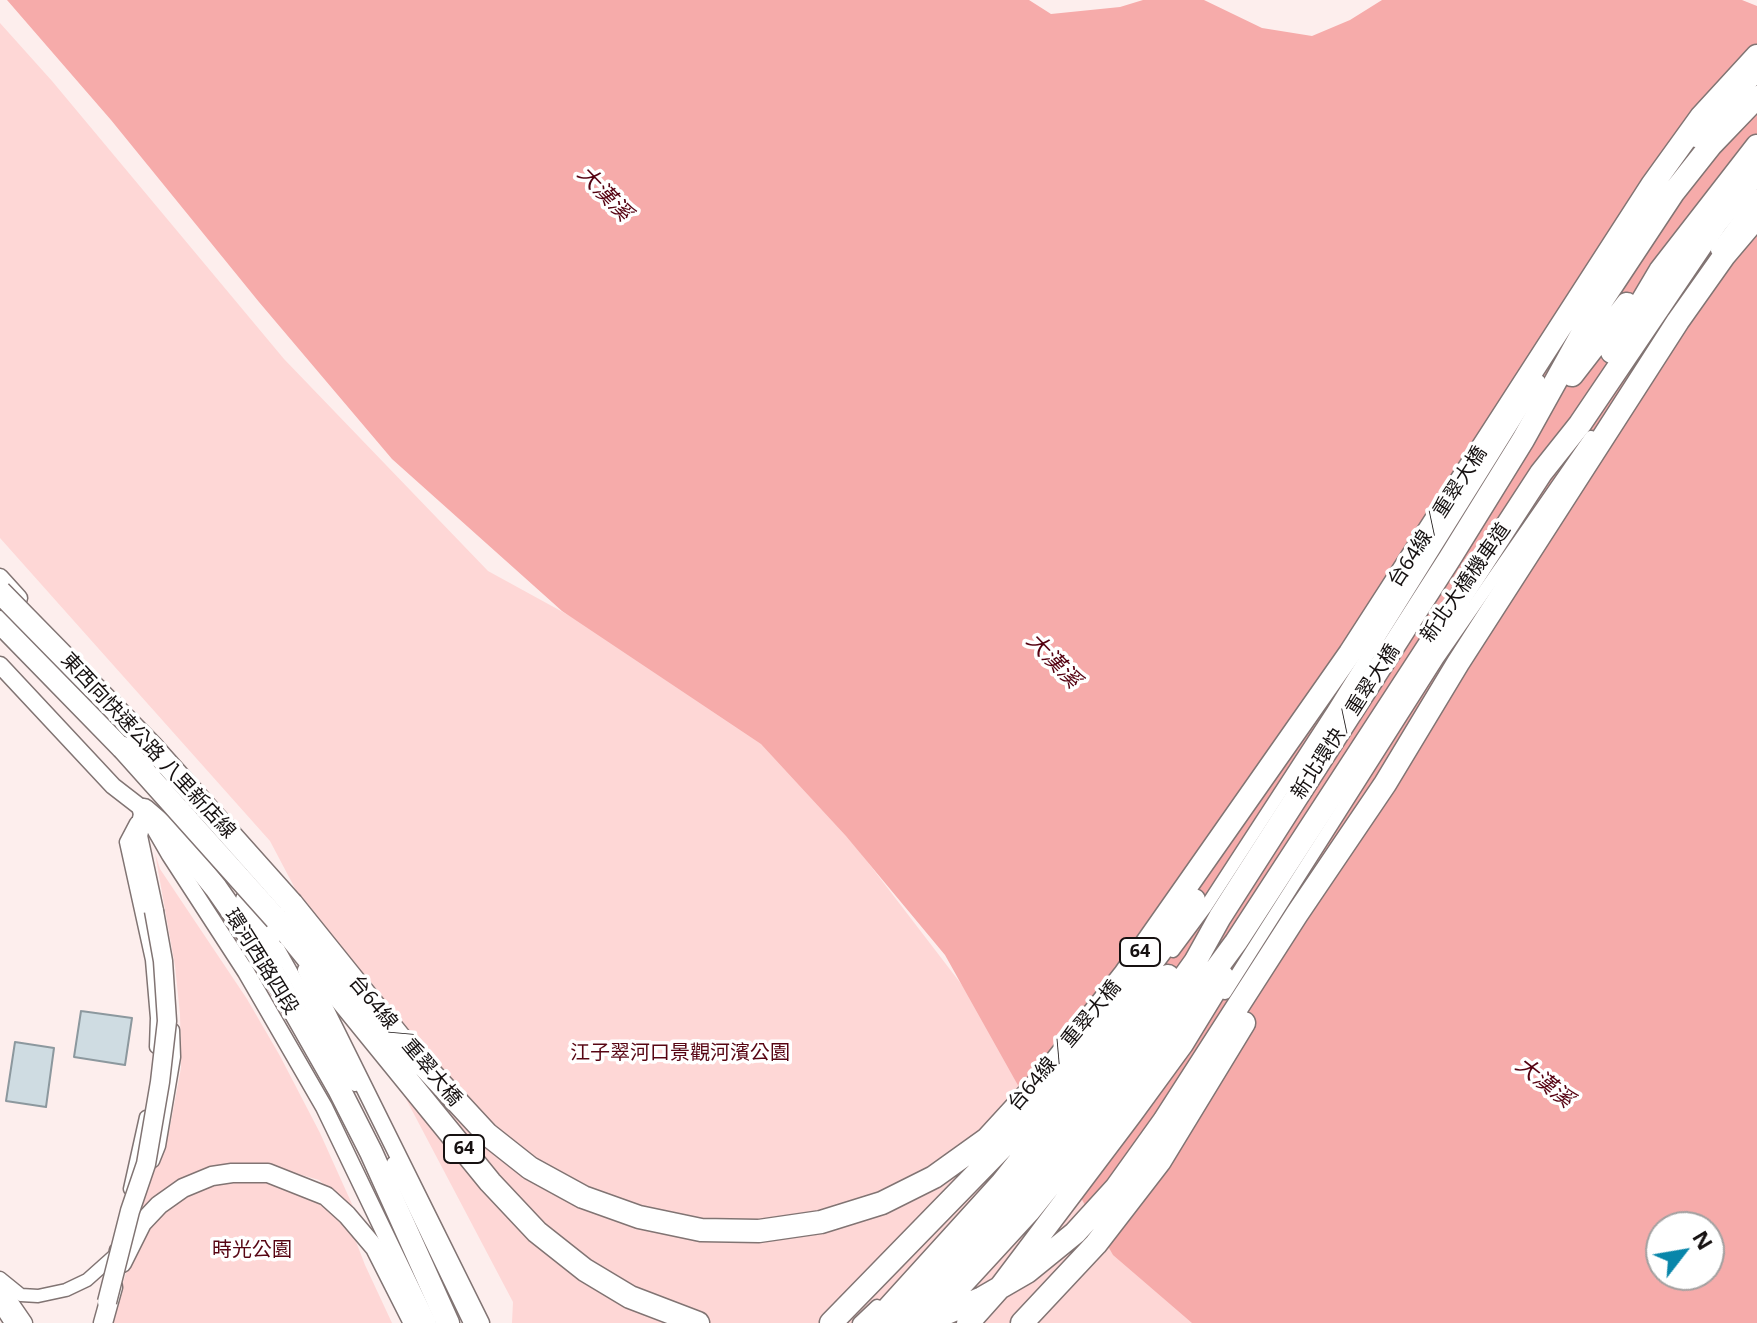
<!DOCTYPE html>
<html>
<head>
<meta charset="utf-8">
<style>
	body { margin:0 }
	#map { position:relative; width:1757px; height:1323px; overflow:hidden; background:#fdeeed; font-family:"Noto Sans",sans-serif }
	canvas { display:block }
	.north { position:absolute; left:1645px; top:1211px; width:80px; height:80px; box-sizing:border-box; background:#fff; border:2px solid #a2a0a0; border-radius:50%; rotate:59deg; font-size:22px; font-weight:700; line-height:32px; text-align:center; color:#161111 }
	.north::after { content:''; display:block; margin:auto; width:28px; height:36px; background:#0886aa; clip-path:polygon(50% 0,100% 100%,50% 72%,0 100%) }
</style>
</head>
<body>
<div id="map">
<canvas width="1757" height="1323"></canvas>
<div class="north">N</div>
</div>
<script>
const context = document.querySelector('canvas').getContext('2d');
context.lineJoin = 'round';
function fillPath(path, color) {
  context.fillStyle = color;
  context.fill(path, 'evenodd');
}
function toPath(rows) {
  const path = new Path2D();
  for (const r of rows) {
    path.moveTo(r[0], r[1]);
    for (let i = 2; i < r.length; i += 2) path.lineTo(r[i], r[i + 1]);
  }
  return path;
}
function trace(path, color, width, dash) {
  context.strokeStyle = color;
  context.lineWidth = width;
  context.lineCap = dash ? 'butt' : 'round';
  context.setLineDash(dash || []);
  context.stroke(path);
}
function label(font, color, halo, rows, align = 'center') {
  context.font = font + ' "Noto Sans","Noto Sans TC",sans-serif';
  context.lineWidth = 7;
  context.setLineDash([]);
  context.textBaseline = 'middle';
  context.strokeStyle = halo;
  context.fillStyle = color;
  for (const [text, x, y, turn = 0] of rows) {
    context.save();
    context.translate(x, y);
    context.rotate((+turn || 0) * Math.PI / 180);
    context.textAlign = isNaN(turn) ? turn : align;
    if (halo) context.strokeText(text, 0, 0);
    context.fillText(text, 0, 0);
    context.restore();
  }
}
fillPath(toPath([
	[0,23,52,81,284,359,488,571,758,719,975,1002,1201,1323,512,1323,513,1302,270,841,0,538],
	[155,853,160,869,247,999,280,1056,320,1133,356,1213,319,1180,277,1168,233,1166,126,1232,169,1132,181,1068,180,1014,175,966],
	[266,1177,318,1196,355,1231,355,1239,365,1265,392,1323,111,1323,133,1249,153,1219,202,1186]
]), '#fed7d6');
fillPath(toPath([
	[7,0,1029,0,1051,14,1120,7,1143,0,1204,0,1262,28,1312,36,1350,20,1382,0,1742,0,1757,6,1757,1323,1192,1323,1113,1255,945,955,846,836,761,744,562,611,392,459,259,302,111,120],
	[1661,1227,1709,1227,1709,1275,1661,1275]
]), '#f6abaa');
const building = toPath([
	[81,1011,132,1018,125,1065,74,1057,81,1011],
	[15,1042,54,1048,46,1107,6,1101,15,1042]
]);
fillPath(building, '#cfdce2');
trace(building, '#8c989e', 2);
const street = toPath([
	[1696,141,1739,93,1757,77],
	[1717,250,1757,196],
	[136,823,126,842,152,960,157,1018,156,1047],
	[278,948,355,1085],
	[1173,951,1205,908,1333,711,1539,381],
	[1225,993,1438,658,1591,437],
	[153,1161,159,1146,174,1057,173,1030],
	[393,1163,470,1323],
	[130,1189,146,1117],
	[0,1278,21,1295,38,1296,66,1290,87,1280,115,1255,116,1250],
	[0,1306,11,1323],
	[859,1323,877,1306]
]);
const secondary = toPath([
	[0,577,19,598],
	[0,665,113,786,144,810,170,855,246,972,324,1107,428,1323],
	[306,970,481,1323],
	[0,1288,24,1323]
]);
const primary = toPath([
	[144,810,138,836,154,911],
	[122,1263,142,1223,159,1205,183,1188,212,1176,232,1173,268,1173,326,1196,347,1215,375,1248,413,1323],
	[103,1323,113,1287]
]);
const highway = toPath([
	[1612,352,1660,271,1757,146],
	[1572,375,1627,304],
	[0,622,123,748],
	[144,810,173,835,216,888,264,957,339,1089,371,1152,448,1323],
	[247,900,261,926,275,959],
	[292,904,412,1053,487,1134,530,1168,583,1197,639,1217,701,1230,759,1231,821,1222,882,1203,934,1177,987,1139,1042,1079,1125,974,1350,653,1652,185,1701,117,1757,56],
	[276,919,490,1182,537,1232,585,1270,630,1297,698,1323],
	[935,1318,982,1298,1027,1272,1075,1233,1116,1188,1164,1121,1297,914,1385,784,1458,663,1678,321,1724,256,1757,217],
	[831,1323,1024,1125,1082,1056,1165,945,1194,900],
	[875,1323,1002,1183,1168,976],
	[900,1323,1006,1208,1102,1092,1195,962,1220,917,1450,558,1523,440,1593,314,1673,193,1711,145,1757,97],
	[926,1323,1029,1211,1129,1087,1236,942,1541,473,1580,424,1716,223,1757,172],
	[968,1323,1002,1285,1131,1114,1182,1044,1223,977],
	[1022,1323,1096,1244,1160,1161,1244,1023]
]);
trace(street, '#817473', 15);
trace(secondary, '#817473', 19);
trace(primary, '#817473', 21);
trace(highway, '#817473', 25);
trace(street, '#fff', 12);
trace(secondary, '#fff', 16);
trace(primary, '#fff', 18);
trace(highway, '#fff', 22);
const primaryBridge = toPath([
	[107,1302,130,1211,146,1164,160,1082,167,1021,163,961,154,911]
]);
const highwayBridge = toPath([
	[0,592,152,747,292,904],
	[123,748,276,919]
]);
trace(primaryBridge, '#817473', 21, []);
trace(highwayBridge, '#817473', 25, []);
trace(primaryBridge, '#fff', 18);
trace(highwayBridge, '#fff', 22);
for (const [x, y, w] of [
	[1140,952,40],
	[464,1149,40]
]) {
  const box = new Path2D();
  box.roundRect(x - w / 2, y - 14, w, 28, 6);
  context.fillStyle = '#fff';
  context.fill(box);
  trace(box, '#161111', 2);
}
label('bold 18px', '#161111', null, [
	["64",1140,952],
	["64",464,1149]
]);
label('20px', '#161111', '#fff', [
	["台64線／重翠大橋",1438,517,-57],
	["新北大橋機車道",1466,583,-55],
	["新北環快／重翠大橋",1346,722,-57],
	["東西向快速公路 八里新店線",148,746,47],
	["環河西路四段",261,962,58],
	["台64線／重翠大橋",405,1041,50],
	["台64線／重翠大橋",1065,1046,-50]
]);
label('20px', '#570513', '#fff', [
	["江子翠河口景觀河濱公園",680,1053],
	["時光公園",252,1250]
]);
label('italic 22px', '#550211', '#fff', [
	["大漢溪",604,194,46],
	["大漢溪",1053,661,46],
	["大漢溪",1544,1083,38]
]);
</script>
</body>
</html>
